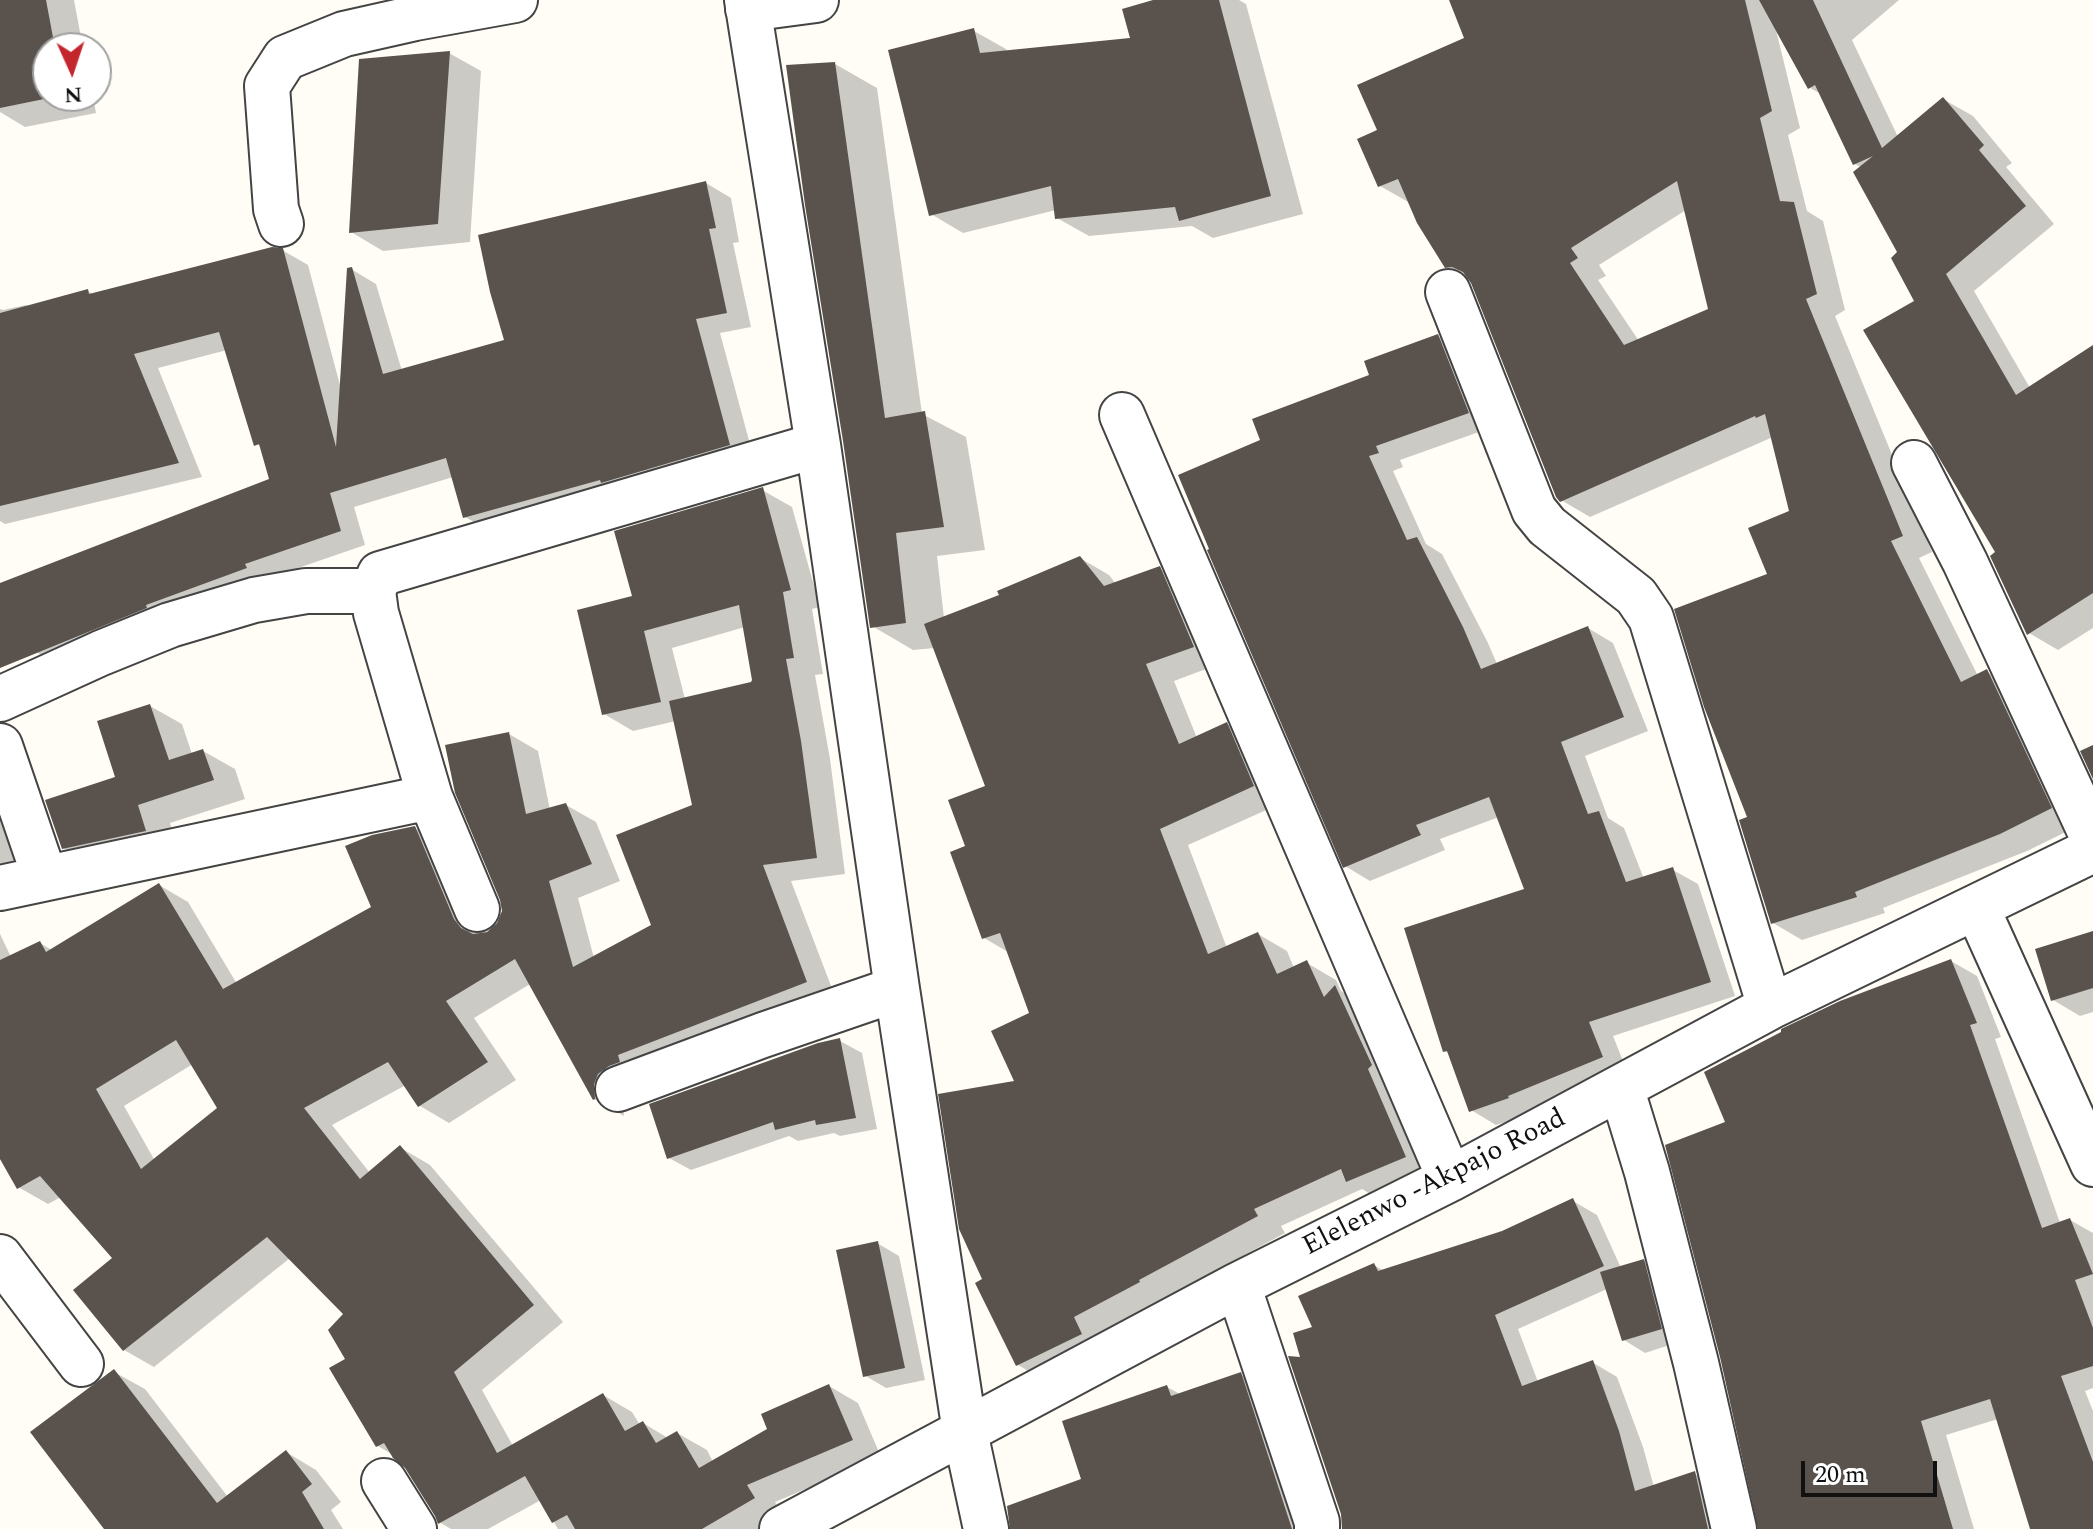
<!DOCTYPE html>
<html>
<head>
<meta charset="utf-8">
<style>
	body { margin:0 }
	#map { position:relative; width:2093px; height:1529px; overflow:hidden; background:#fffdf5; font-family:Spectral,serif }
	canvas { display:block }
	.north { position:absolute; left:32px; top:32px; width:80px; height:80px; box-sizing:border-box; background:#fff; border:2px solid #a0a0a0; border-radius:50%; rotate:177deg; font-size:22px; font-weight:700; line-height:32px; text-align:center; color:#111 }
	.north::after { content:''; display:block; margin:auto; width:28px; height:36px; background:#c4262e; clip-path:polygon(50% 0,100% 100%,50% 72%,0 100%) }
	.scale { position:absolute; left:1801px; top:1461px; width:136px; height:36px; box-sizing:border-box; border:4px solid #111; border-top:0; padding-left:10px; font-size:24px; line-height:28px; white-space:nowrap; color:#111; -webkit-text-stroke:6px #fff; paint-order:stroke }
</style>
</head>
<body>
<div id="map">
<canvas width="2093" height="1529"></canvas>
<div class="north">N</div>
<div class="scale">20 m</div>
</div>
<script>
const context = document.querySelector('canvas').getContext('2d');
context.lineJoin = 'round';
function fillPath(path, color) {
  context.fillStyle = color;
  context.fill(path, 'evenodd');
}
function toPath(rows) {
  const path = new Path2D();
  for (const r of rows) {
    path.moveTo(r[0], r[1]);
    for (let i = 2; i < r.length; i += 2) path.lineTo(r[i], r[i + 1]);
  }
  return path;
}
function trace(path, color, width, dash) {
  context.strokeStyle = color;
  context.lineWidth = width;
  context.lineCap = dash ? 'butt' : 'round';
  context.setLineDash(dash || []);
  context.stroke(path);
}
function label(font, color, halo, rows, align = 'center') {
  context.font = font + ' Spectral,serif';
  context.lineWidth = 8;
  context.setLineDash([]);
  context.textBaseline = 'middle';
  context.strokeStyle = halo;
  context.fillStyle = color;
  for (const [text, x, y, turn = 0] of rows) {
    context.save();
    context.translate(x, y);
    context.rotate((+turn || 0) * Math.PI / 180);
    context.textAlign = isNaN(turn) ? turn : align;
    if (halo) context.strokeText(text, 0, 0);
    context.fillText(text, 0, 0);
    context.restore();
  }
}
fillPath(toPath([
	[0,0,74,0,83,48,48,48,48,96,93,96,96,113,25,127,0,112],
	[1161,0,1239,0,1246,4,1303,214,1213,238,1192,226,1089,236,1057,218,1056,210,963,233,931,214,974,31,1006,49,1007,52,1132,40],
	[1451,0,1899,0,1852,40,1898,137,1943,99,1973,116,2012,163,2006,167,2054,224,1974,291,2030,388,2093,347,2093,628,2058,650,2029,633,1998,553,1899,253,1862,168,1855,164,1823,95,1810,88,1776,30,1800,128,1788,135,1807,211,1823,221,1845,310,1835,316,1932,552,1919,558,1978,676,1987,672,2016,688,2080,825,2027,851,1883,908,1885,913,1802,940,1773,923,1750,819,1792,512,1773,437,1590,517,1561,500,1473,282,1446,266,1410,203,1380,186,1379,131,1467,40],
	[1686,210,1711,310,1639,341,1598,280,1606,276,1599,265],
	[449,53,481,71,470,242,383,251,351,232],
	[835,64,877,88,922,414,966,437,985,550,937,556,944,618,1002,596,1080,558,1109,575,1116,584,1160,569,1189,586,1222,663,1174,681,1197,738,1227,724,1256,741,1282,803,1188,845,1227,948,1258,934,1287,951,1294,968,1307,963,1336,980,1341,991,1364,1004,1434,1173,1377,1198,1362,1189,1281,1226,1285,1233,1167,1297,1168,1299,1047,1382,1018,1365,985,1280,1031,1014,1008,952,984,938,968,848,988,787,935,648,913,650,872,626],
	[706,183,731,198,739,242,733,243,751,327,720,333,754,459,490,531,465,517,453,477,354,507,365,545,269,578,61,667,36,652,272,480,262,447,256,444,227,350,158,368,202,477,5,524,0,521,0,309,3,310,26,305,30,307,88,291,94,295,282,250,308,265,341,389,351,269,376,284,402,371,506,342],
	[1438,336,1463,351,1493,427,1400,460,1403,467,1393,471,1426,544,1442,554,1488,643,1497,664,1588,628,1613,643,1648,731,1585,756,1608,818,1624,828,1644,879,1673,870,1698,884,1735,996,1613,1036,1627,1071,1533,1113,1496,1125,1471,1110,1450,1054,1445,1051,1526,890,1499,817,1440,839,1445,850,1370,881,1345,866,1263,441],
	[762,490,792,507,820,607,812,609,823,674,815,675,830,759,845,874,791,881,836,999,622,1102,624,1116,594,1099,530,984,474,1018,516,1080,449,1123,420,1106,406,1085,332,1125,370,1173,401,1148,430,1165,563,1322,482,1390,513,1446,603,1395,632,1412,640,1425,643,1423,668,1438,677,1433,707,1450,713,1462,770,1429,829,1386,858,1403,881,1457,775,1502,783,1515,759,1529,558,1529,541,1500,488,1529,451,1529,439,1522,407,1466,393,1455,378,1446,348,1359,346,1314,290,1258,154,1367,124,1350,115,1258,61,1197,48,1204,18,1187,2,1159,0,1160,0,934,11,957,40,943,52,950,159,885,188,902,237,984,373,908,415,828,444,845,482,934,488,934,499,925,504,912,509,734,538,751,550,810,566,805,596,822,620,881,578,898,594,958,654,926,694,807,676,721,633,731,604,714,635,597],
	[745,627,754,680,752,684,685,699,672,648],
	[193,1064,220,1109,155,1161,124,1106],
	[150,706,182,724,192,754,203,751,235,769,245,799,170,823,178,849,96,867,63,848,117,778],
	[0,819,27,835,41,876,0,893],
	[2093,933,2093,1012,2080,1016,2053,1000],
	[1951,961,1977,976,2001,1037,1995,1039,2060,1223,2070,1220,2093,1233,2093,1388,2085,1391,2093,1411,2093,1529,2032,1529,1998,1419,1946,1435,1974,1529,1777,1529,1728,1124],
	[840,1041,862,1053,877,1129,840,1136,834,1133,798,1141,789,1136,691,1170,669,1158],
	[1573,1201,1597,1215,1621,1268,1643,1261,1665,1274,1682,1341,1645,1353,1624,1340,1607,1289,1518,1329,1538,1382,1592,1362,1617,1377,1643,1447,1654,1487,1695,1474,1720,1488,1729,1529,1344,1529,1343,1514,1303,1359,1314,1328,1374,1265,1384,1271,1503,1233],
	[877,1243,899,1256,925,1380,886,1388,864,1375],
	[114,1372,145,1389,228,1497,286,1452,316,1470,341,1502,331,1510,343,1529,106,1529],
	[1240,1374,1265,1388,1312,1529,1018,1529,1084,1480,1167,1387,1180,1394]
]), '#0003');
fillPath(toPath([
	[0,0,46,0,55,48,48,48,48,96,59,96,0,108],
	[1153,0,1219,0,1271,196,1179,221,1175,207,1055,219,1051,186,929,216,888,50,974,28,980,53,1130,38,1122,9],
	[1449,0,1745,0,1772,111,1760,118,1780,201,1794,202,1817,294,1806,299,1903,536,1891,541,1961,682,1987,669,2052,808,2000,834,1855,892,1857,897,1771,924,1739,820,1747,817,1704,707,1674,609,1767,574,1748,528,1789,511,1765,414,1756,418,1755,416,1560,502,1556,497,1471,283,1463,272,1452,267,1445,268,1417,223,1398,179,1378,187,1357,139,1377,130,1357,85,1464,38],
	[1677,181,1708,309,1624,345,1570,263,1578,258,1571,248],
	[1759,0,1813,0,1882,148,1943,97,1984,145,1979,150,2026,206,1946,274,2016,395,2093,345,2093,593,2027,635,1990,556,1995,552,1863,330,1914,301,1891,258,1897,252,1853,172,1873,156,1853,165,1815,85,1808,89],
	[450,51,438,224,349,233,359,59],
	[835,62,885,418,925,411,944,527,896,533,906,623,870,628,843,441,805,205,786,65],
	[706,181,716,228,709,229,727,313,696,319,730,445,601,483,600,480,463,518,446,458,330,493,341,531,245,564,247,568,146,605,147,608,0,668,0,583,269,479,259,444,254,446,219,332,134,354,179,463,0,506,0,313,88,289,89,294,272,247,283,248,336,447,347,268,352,267,383,374,504,340,490,292,478,235],
	[1438,334,1469,413,1376,446,1379,453,1369,456,1407,540,1417,537,1463,627,1481,669,1588,626,1624,717,1561,742,1588,814,1599,811,1626,882,1673,867,1711,982,1589,1022,1603,1057,1508,1096,1509,1098,1469,1112,1447,1051,1443,1052,1404,928,1524,889,1489,797,1416,825,1421,835,1343,868,1207,550,1209,549,1178,475,1260,440,1252,419,1369,375,1364,361],
	[763,487,791,590,783,592,794,658,786,659,801,741,817,858,763,865,807,982,618,1055,620,1062,609,1066,598,1074,594,1084,595,1099,593,1100,515,959,446,1001,488,1062,418,1107,388,1062,304,1108,360,1179,400,1145,534,1305,454,1372,497,1453,603,1393,625,1431,643,1421,656,1443,677,1431,699,1468,767,1429,761,1414,829,1384,853,1440,747,1485,755,1498,702,1529,575,1529,567,1515,552,1523,525,1476,438,1524,435,1516,405,1468,393,1458,384,1443,376,1447,329,1368,345,1359,328,1330,343,1314,267,1237,123,1351,73,1290,112,1258,40,1176,17,1189,0,1159,0,960,40,941,46,952,159,883,223,989,371,907,345,846,372,835,415,826,454,919,461,928,473,934,487,932,497,923,502,911,500,900,455,793,445,745,509,732,526,814,566,803,592,864,549,881,573,967,651,925,616,835,692,805,669,701,751,682,752,680,739,605,644,631,661,702,602,715,577,610,632,596,614,531],
	[176,1040,217,1108,141,1169,96,1089],
	[1080,556,1104,586,1160,566,1194,647,1146,664,1179,744,1227,722,1254,786,1160,829,1208,954,1258,932,1277,974,1307,960,1324,997,1335,985,1372,1065,1368,1069,1406,1157,1346,1182,1341,1169,1254,1209,1258,1216,1139,1280,1140,1282,1074,1317,1082,1334,1016,1366,975,1283,982,1279,959,1229,938,1094,1014,1081,991,1031,1029,1013,1000,933,982,939,950,852,965,846,948,800,985,786,924,624,999,595,997,591],
	[150,704,169,760,203,749,214,780,138,805,146,831,62,849,45,800,115,777,97,721],
	[2093,745,2093,779,2080,751],
	[2093,931,2093,988,2051,1001,2035,949],
	[1951,959,1977,1023,1970,1025,2042,1228,2070,1218,2093,1274,2075,1280,2093,1328,2093,1366,2061,1376,2093,1462,2093,1529,2030,1529,1990,1399,1921,1421,1953,1529,1758,1529,1720,1357,1665,1145,1725,1122,1704,1072,1781,1032,1781,1029,1840,1001],
	[840,1038,856,1118,816,1125,815,1120,775,1130,773,1122,667,1159,649,1104,818,1043],
	[1573,1198,1604,1266,1495,1315,1522,1386,1593,1360,1619,1431,1635,1491,1695,1471,1708,1529,1342,1529,1341,1514,1288,1356,1300,1357,1293,1333,1312,1327,1298,1296,1374,1263,1378,1271,1502,1231],
	[878,1241,905,1368,863,1377,836,1250],
	[1644,1259,1662,1329,1622,1341,1600,1272],
	[114,1369,217,1503,286,1450,312,1484,302,1492,324,1529,104,1529,30,1432],
	[1241,1372,1292,1529,1010,1529,1007,1506,1081,1479,1062,1421,1167,1385,1171,1396]
]), '#5a524d');
const minor = toPath([
	[747,0,818,445,897,989,965,1432,986,1529],
	[748,9,816,0],
	[281,224,276,209,267,86,285,58,344,34,415,18,515,0],
	[1448,292,1534,510,1547,526,1636,596,1651,618,1770,1007],
	[1122,415,1450,1179],
	[1914,463,1965,562,2093,838],
	[0,699,101,653,170,625,254,600,306,591,373,591],
	[0,746,45,878],
	[0,888,430,797],
	[1977,908,2093,1164],
	[477,909,430,797,376,613,373,591,380,574,818,445],
	[1621,1087,1647,1172,1696,1363,1734,1529],
	[618,1089,763,1035,897,989],
	[0,1257,81,1364],
	[1238,1285,1317,1522,1317,1529],
	[384,1481,414,1529],
	[782,1529,1238,1285,1450,1179,1770,1007,2093,850]
]);
trace(minor, '#444', 48);
trace(minor, '#fff', 44);
label('28px', '#111', '#fff', [
	["Elelenwo -Akpajo Road",1435,1184,-27]
]);
</script>
</body>
</html>
